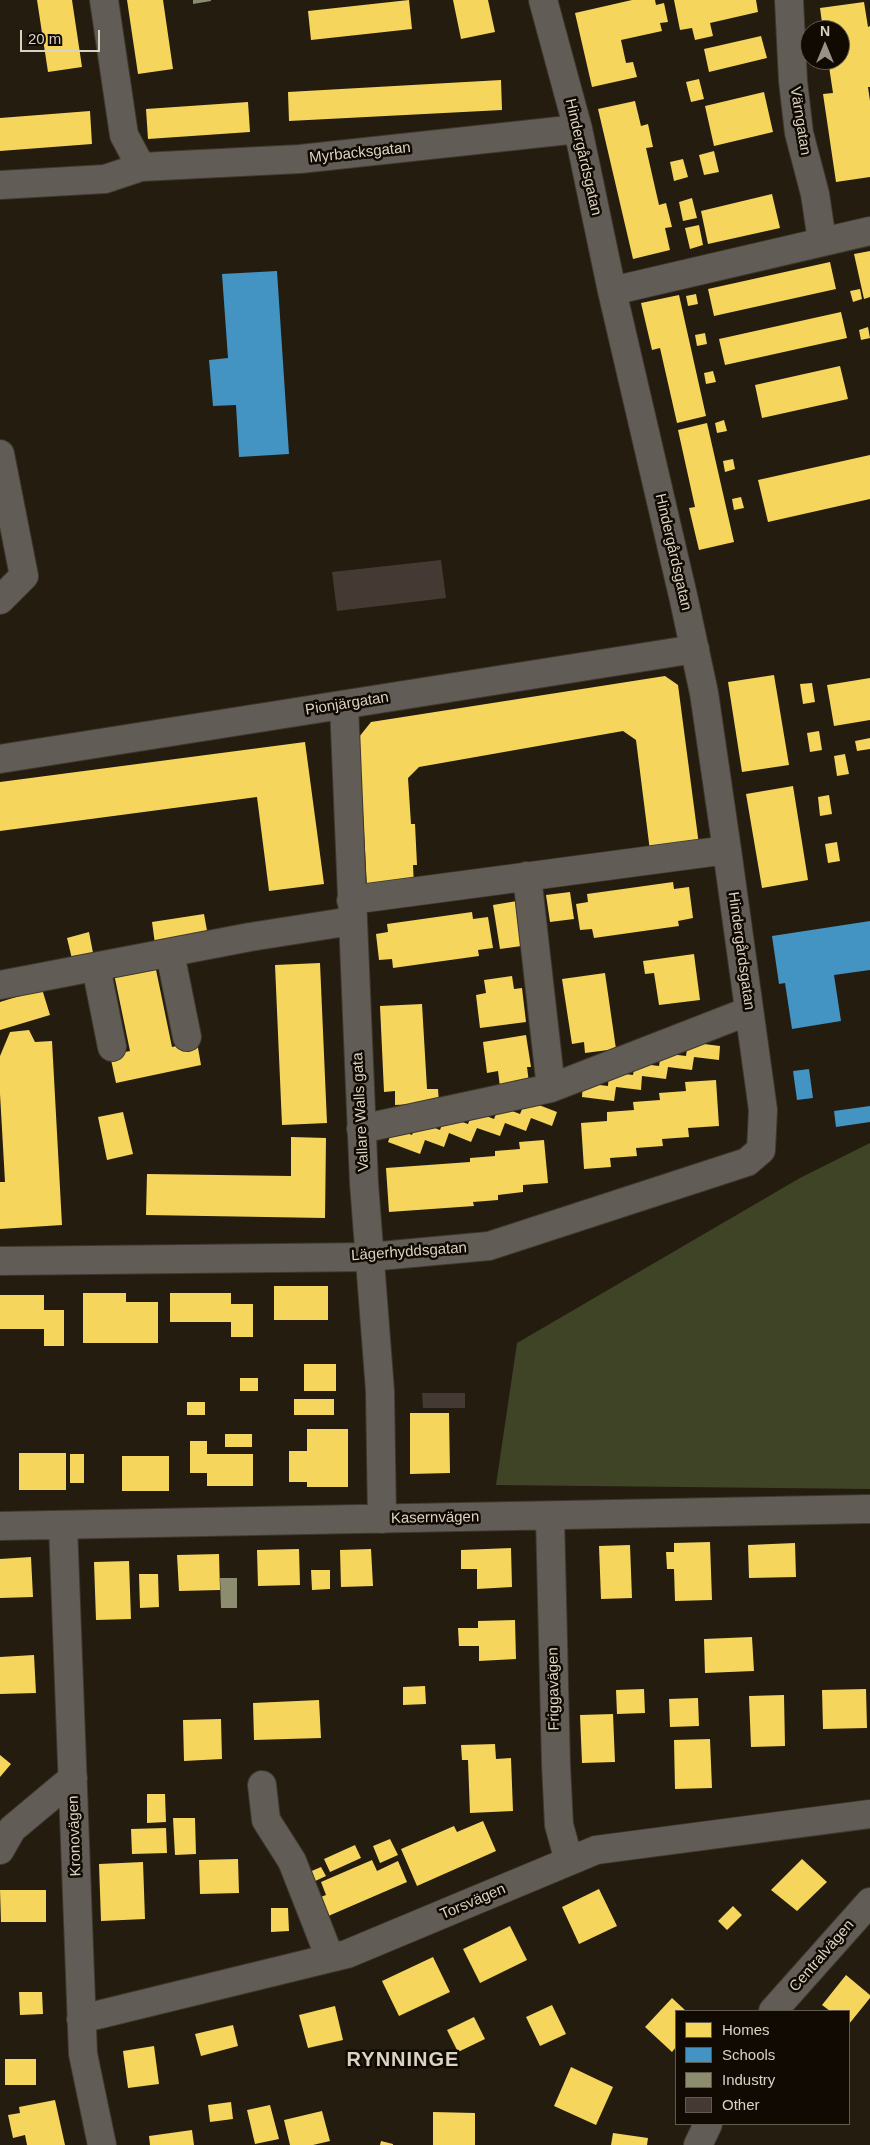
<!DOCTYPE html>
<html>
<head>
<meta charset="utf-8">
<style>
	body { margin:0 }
	#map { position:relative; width:870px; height:2145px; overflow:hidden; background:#241c0e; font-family:Helvetica,sans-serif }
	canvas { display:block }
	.legend { position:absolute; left:675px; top:2010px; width:175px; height:115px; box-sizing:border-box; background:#100a02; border:1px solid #615a4f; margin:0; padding:6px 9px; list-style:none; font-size:15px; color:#dad2c3 }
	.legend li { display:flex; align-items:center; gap:10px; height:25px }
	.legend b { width:25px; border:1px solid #615a4f }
	.north { position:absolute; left:800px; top:20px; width:50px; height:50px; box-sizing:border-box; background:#100a02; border:1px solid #615a4f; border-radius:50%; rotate:0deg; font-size:14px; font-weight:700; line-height:20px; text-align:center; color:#dad2c3 }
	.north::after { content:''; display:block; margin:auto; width:18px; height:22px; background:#9a9284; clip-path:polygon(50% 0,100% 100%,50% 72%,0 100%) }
	.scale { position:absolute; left:20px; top:30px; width:80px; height:22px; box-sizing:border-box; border:2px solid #dad2c3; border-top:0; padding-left:6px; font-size:15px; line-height:18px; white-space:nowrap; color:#dad2c3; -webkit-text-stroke:4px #100a02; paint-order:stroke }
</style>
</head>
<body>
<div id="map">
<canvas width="870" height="2145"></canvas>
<ul class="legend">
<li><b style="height:14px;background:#f6d55c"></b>Homes</li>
<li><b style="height:14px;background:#4393c3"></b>Schools</li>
<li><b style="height:14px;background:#8c8c6e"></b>Industry</li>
<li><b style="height:14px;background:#443a33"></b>Other</li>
</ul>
<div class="north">N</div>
<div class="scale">20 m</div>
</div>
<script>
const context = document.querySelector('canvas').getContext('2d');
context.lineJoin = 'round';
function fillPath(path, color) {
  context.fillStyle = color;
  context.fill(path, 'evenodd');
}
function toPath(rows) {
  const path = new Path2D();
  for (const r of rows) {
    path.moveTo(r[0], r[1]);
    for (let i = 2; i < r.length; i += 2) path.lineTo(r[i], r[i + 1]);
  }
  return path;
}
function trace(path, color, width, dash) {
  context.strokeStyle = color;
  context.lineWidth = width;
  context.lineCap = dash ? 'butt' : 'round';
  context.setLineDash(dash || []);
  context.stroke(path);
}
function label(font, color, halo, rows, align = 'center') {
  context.font = font + ' Helvetica,sans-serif';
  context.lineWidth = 5;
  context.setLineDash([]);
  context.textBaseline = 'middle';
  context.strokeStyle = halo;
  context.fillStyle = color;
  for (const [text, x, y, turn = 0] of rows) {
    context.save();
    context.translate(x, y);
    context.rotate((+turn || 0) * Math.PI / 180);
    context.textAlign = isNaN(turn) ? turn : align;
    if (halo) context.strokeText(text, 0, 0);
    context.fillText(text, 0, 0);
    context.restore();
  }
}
fillPath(toPath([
	[870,1143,870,1489,496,1485,517,1343,800,1178]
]), '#3f4426');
fillPath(toPath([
	[37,0,72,0,82,67,48,72],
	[127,0,163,0,173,69,138,74],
	[409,0,412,29,311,40,308,11],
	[453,0,488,0,495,32,461,39],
	[632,0,655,0,656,5,664,3,668,22,660,23,662,31,621,40,626,63,633,62,637,77,592,87,575,13],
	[674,0,756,0,758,12,710,23,713,36,695,40,692,28,680,30],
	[864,2,868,27,870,26,870,87,868,87,870,101,870,177,836,182,823,94,833,93,828,60,840,60,840,30,823,30,820,8],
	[761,36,767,58,709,72,704,49],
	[699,79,704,99,691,102,686,82],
	[501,80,502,110,289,121,288,92],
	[764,92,773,132,714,146,705,106],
	[635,101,641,126,648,124,653,147,646,148,659,205,666,203,672,227,665,228,670,250,633,259,598,109],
	[248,102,250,132,148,139,146,109],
	[90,111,92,144,0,151,0,118],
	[714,151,719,172,704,175,699,155],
	[683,159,688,177,674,181,670,162],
	[772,194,780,228,708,244,701,211],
	[692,198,697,218,683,221,679,202],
	[699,225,703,245,690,249,685,228],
	[870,251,870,297,864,299,854,254],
	[830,262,836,289,714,316,708,289],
	[860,289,862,299,853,302,850,291],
	[696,294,698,304,688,306,686,296],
	[679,295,706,416,677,423,660,348,652,350,641,303],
	[841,312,847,338,725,365,719,339],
	[868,327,870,338,861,340,859,330],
	[705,333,707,344,697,346,695,335],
	[840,366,848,399,762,418,755,385],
	[713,371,716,382,706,384,704,373],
	[724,420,727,431,717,433,715,423],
	[707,423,734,542,699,550,689,508,695,507,678,430],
	[870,455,870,499,768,522,758,480],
	[733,459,735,469,725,472,723,461],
	[741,497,744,508,734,510,732,499],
	[774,675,789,765,742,772,728,682],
	[665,676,678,685,699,845,650,851,636,740,623,731,419,767,408,778,411,824,415,824,417,865,413,865,414,886,367,888,359,737,371,722],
	[870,678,870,720,834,726,827,685],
	[812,683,815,702,803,704,800,684],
	[819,731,822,750,810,752,807,733],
	[870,738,870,749,857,751,855,741],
	[305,742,324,884,269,891,257,797,0,831,0,782],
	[845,754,849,774,837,776,834,756],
	[793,786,808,880,762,888,746,794],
	[829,795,832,814,820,816,818,797],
	[837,842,840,861,828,863,825,844],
	[673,882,674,889,689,887,693,918,678,921,679,926,594,938,592,929,580,930,576,904,588,902,587,894],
	[570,892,574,919,550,922,546,895],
	[523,900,529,945,500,949,493,905],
	[472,912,473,919,488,917,493,948,478,950,479,956,393,968,392,959,379,960,376,934,388,932,387,924],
	[204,914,208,936,155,944,152,922],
	[89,932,94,958,73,963,67,938],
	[694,954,700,1000,659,1005,654,973,645,974,643,961],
	[154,960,172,1047,197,1042,201,1065,116,1083,110,1055,130,1051,113,969],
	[320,963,327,1123,282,1125,275,965],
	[605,973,616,1049,585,1053,584,1042,572,1044,562,979],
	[512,976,514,989,522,988,526,1022,480,1028,476,995,486,993,484,980],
	[42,989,50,1015,0,1030,0,1002],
	[422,1004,427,1089,438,1089,439,1103,395,1105,395,1091,384,1092,380,1006],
	[29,1030,35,1042,52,1041,62,1225,0,1229,0,1182,5,1182,0,1094,0,1056,10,1032],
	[526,1035,531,1067,527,1067,529,1083,500,1087,498,1071,487,1073,483,1042],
	[688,1042,720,1046,719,1060,694,1057,692,1070,668,1067,666,1079,642,1076,641,1090,616,1087,614,1101,582,1097,583,1083,608,1086,609,1072,633,1075,635,1063,659,1066,661,1053,686,1056],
	[716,1080,719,1126,688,1128,689,1137,662,1139,663,1146,636,1148,637,1156,610,1158,611,1167,584,1169,581,1123,607,1121,607,1112,634,1110,633,1102,660,1100,659,1093,686,1091,685,1082],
	[526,1100,557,1112,552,1126,531,1118,526,1131,505,1123,500,1136,477,1128,471,1142,449,1133,444,1147,425,1140,420,1154,388,1142,393,1128,412,1135,417,1121,440,1130,445,1116,468,1124,473,1111,494,1119,499,1106,520,1114],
	[123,1112,133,1154,107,1160,98,1117],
	[291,1137,326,1138,325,1218,146,1215,147,1174,291,1176],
	[544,1140,548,1183,523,1185,523,1192,498,1195,498,1200,473,1202,474,1206,389,1212,386,1168,470,1162,470,1158,495,1156,495,1151,520,1149,519,1142],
	[274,1286,328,1286,328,1320,274,1320],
	[83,1293,126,1293,126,1302,158,1302,158,1343,83,1343],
	[170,1293,231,1293,231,1304,253,1304,253,1337,231,1337,231,1322,170,1322],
	[0,1295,44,1295,44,1310,64,1310,64,1346,44,1346,44,1329,0,1329],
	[304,1364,336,1364,336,1391,304,1391],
	[240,1378,258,1378,258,1391,240,1391],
	[294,1399,334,1399,334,1415,294,1415],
	[187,1402,205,1402,205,1415,187,1415],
	[410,1413,449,1413,450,1473,410,1474],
	[307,1429,348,1429,348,1487,307,1487,307,1482,289,1482,289,1451,307,1451],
	[225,1434,252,1434,252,1447,225,1447],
	[190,1441,207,1441,207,1454,253,1454,253,1486,207,1486,207,1473,190,1473],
	[19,1453,66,1453,66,1490,19,1490],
	[70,1454,84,1454,84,1483,70,1483],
	[122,1456,169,1456,169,1491,122,1491],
	[710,1542,712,1600,675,1601,674,1569,667,1569,666,1552,674,1552,674,1543],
	[795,1543,796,1577,749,1578,748,1545],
	[630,1545,632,1598,601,1599,599,1546],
	[511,1548,512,1587,477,1589,477,1569,461,1569,461,1550],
	[299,1549,300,1585,258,1586,257,1550],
	[371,1549,373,1586,341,1587,340,1550],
	[219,1554,220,1590,179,1591,177,1555],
	[31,1557,33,1597,0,1598,0,1559],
	[129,1561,131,1619,96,1620,94,1562],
	[311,1570,330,1570,330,1589,312,1590],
	[139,1574,158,1574,159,1607,140,1608],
	[515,1620,516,1659,479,1661,479,1646,459,1646,458,1628,478,1628,478,1621],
	[752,1637,754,1671,705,1673,704,1639],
	[34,1655,36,1693,0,1694,0,1657],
	[425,1686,426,1704,403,1705,403,1687],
	[644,1689,645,1713,617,1714,616,1690],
	[866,1689,867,1728,823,1729,822,1690],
	[784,1695,785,1746,751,1747,749,1696],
	[698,1698,699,1726,670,1727,669,1699],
	[319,1700,321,1738,254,1740,253,1703],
	[613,1714,615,1762,582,1763,580,1715],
	[221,1719,222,1759,184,1761,183,1720],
	[710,1739,712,1788,675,1789,674,1740],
	[495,1744,496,1759,511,1758,513,1811,470,1813,468,1760,462,1760,461,1745],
	[0,1755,11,1764,0,1777],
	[147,1794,165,1794,166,1822,147,1823],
	[173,1818,195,1818,196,1854,175,1855],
	[483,1821,496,1851,417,1886,401,1849,454,1826,457,1832],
	[166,1828,167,1853,132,1854,131,1829],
	[390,1839,398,1855,380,1863,373,1846],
	[355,1845,361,1858,330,1872,324,1859],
	[238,1859,239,1893,200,1894,199,1860],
	[802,1859,827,1882,797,1911,771,1890],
	[372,1860,377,1871,398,1861,407,1882,326,1917,318,1898,326,1895,321,1882],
	[143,1862,145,1919,101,1921,99,1864],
	[321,1867,326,1876,311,1883,307,1873],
	[599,1889,617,1926,579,1944,562,1907],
	[0,1890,46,1890,46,1922,1,1922],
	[733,1906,742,1915,727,1930,718,1921],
	[271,1908,288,1908,289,1931,271,1932],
	[510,1926,527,1960,480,1983,463,1949],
	[433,1957,450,1992,399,2016,382,1981],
	[846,1975,870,1995,870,1998,849,2024,849,2011,830,2011,822,2005],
	[19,1992,42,1992,43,2014,20,2015],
	[672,1998,686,2011,676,2011,676,2047,672,2052,645,2027],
	[552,2005,566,2034,540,2046,526,2017],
	[335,2006,343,2040,308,2048,299,2015],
	[474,2017,485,2039,458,2052,447,2030],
	[233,2025,238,2046,201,2056,195,2034],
	[154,2046,159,2084,128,2088,123,2051],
	[5,2059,36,2059,36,2085,5,2085],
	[571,2067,613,2087,596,2125,554,2106],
	[55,2100,65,2145,27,2145,25,2135,13,2138,8,2115,20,2113,19,2107],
	[231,2102,233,2119,210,2122,208,2105],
	[270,2105,279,2139,255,2144,247,2110],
	[322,2111,330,2141,313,2145,290,2145,284,2120],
	[433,2112,475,2113,475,2145,433,2145],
	[192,2130,194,2145,150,2145,149,2136],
	[613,2133,648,2138,647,2145,611,2145],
	[381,2141,393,2144,393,2145,380,2145]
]), '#f6d55c');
fillPath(toPath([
	[277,271,289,454,239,457,236,405,213,406,209,360,228,358,222,274],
	[870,921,870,970,834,975,841,1021,792,1029,785,983,779,984,772,936],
	[809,1069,813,1098,797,1100,793,1071],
	[870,1106,870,1122,836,1127,834,1111]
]), '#4393c3');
fillPath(toPath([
	[193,0,211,0,211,1,193,4],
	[220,1578,237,1578,237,1608,221,1608]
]), '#8c8c6e');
fillPath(toPath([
	[441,560,446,598,337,611,332,572],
	[422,1393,465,1393,465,1408,423,1408]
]), '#443a33');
const minor = toPath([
	[104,0,124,135,141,167,300,159,578,129],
	[789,0,793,81,799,133,815,194,822,241],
	[0,185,105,179,141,167],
	[612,291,870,231],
	[0,454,24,576,0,600],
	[344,705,364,1183,380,1391,382,1519],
	[0,759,695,649],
	[527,876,551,1088],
	[351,900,727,850],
	[170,953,187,1037],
	[96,967,112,1047],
	[0,985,250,937,352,921],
	[361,1129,551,1088,749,1011],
	[0,1261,369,1257,489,1246,747,1162,761,1150,763,1110,727,850,704,693,684,600,612,291,578,129,543,0],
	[550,1516,556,1765,559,1825,569,1861],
	[63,1525,83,2054,102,2145],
	[0,1526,870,1509],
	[262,1785,266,1820,292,1861,330,1958],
	[0,1850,12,1829,73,1778],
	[773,2011,870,1902],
	[81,2019,347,1954,596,1850,870,1814],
	[698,2145,708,2124]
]);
trace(minor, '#3f382d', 30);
trace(minor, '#615d56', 28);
label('15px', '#dad2c3', '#100a02', [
	["Värngatan",800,121,81],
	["Myrbacksgatan",360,153,-6],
	["Hindergårdsgatan",583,157,77],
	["Hindergårdsgatan",673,552,77],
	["Pionjärgatan",347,704,-9],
	["Hindergårdsgatan",741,951,82],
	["Vallare Walls gata",361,1112,-93],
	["Lägerhyddsgatan",409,1252,-4],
	["Kasernvägen",435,1518,-1],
	["Friggavägen",554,1689,-91],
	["Kronovägen",75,1836,-92],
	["Torsvägen",473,1902,-23],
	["Centralvägen",822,1956,-49]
]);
context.letterSpacing = '1px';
label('bold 20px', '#dad2c3', '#100a02', [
	["RYNNINGE",403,2060]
]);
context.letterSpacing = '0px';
</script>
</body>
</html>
